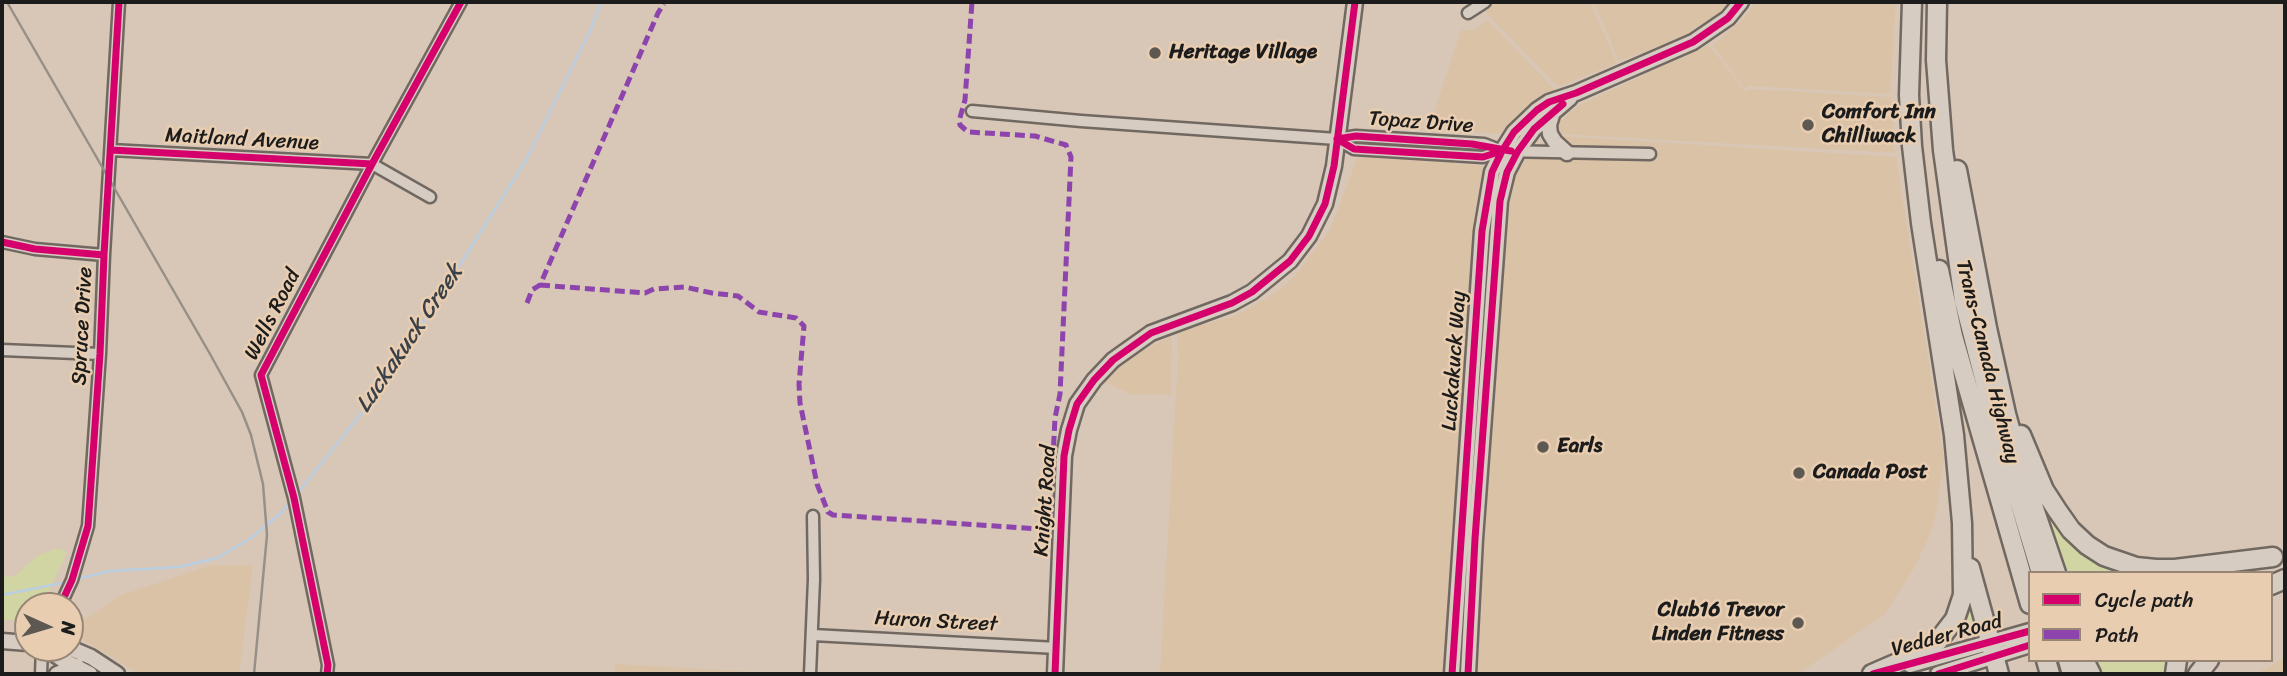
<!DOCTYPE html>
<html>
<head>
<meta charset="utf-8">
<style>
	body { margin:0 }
	#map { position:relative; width:2287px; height:676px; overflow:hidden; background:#d8c7b6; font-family:Sriracha,sans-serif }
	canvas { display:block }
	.frame { position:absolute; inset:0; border:4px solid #1c1c1c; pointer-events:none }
	.legend { position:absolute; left:2028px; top:571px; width:245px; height:91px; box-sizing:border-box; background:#e9cdb0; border:2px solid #978675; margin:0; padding:9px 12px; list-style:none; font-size:21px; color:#1c1c1c }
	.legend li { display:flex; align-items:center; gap:14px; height:35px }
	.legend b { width:35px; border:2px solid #978675 }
	.north { position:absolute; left:14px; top:592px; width:70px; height:70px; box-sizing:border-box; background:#e9cdb0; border:2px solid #978675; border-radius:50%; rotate:94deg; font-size:19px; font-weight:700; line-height:28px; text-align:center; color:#1c1c1c }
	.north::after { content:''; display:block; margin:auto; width:24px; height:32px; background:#5e5852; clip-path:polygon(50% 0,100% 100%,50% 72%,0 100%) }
</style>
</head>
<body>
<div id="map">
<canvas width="2287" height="676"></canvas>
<div class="frame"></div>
<ul class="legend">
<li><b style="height:9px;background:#d6006c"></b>Cycle path</li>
<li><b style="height:9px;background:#8e44ad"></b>Path</li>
</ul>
<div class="north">N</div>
</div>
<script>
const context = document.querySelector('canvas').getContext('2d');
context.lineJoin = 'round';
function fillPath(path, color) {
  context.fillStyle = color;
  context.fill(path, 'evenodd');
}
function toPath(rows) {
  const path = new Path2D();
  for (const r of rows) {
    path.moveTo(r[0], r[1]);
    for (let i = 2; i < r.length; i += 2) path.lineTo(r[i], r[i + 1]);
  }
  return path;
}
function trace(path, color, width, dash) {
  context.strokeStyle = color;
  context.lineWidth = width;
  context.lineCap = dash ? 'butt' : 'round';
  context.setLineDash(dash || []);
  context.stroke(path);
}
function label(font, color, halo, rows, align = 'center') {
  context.font = font + ' Sriracha,sans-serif';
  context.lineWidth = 5;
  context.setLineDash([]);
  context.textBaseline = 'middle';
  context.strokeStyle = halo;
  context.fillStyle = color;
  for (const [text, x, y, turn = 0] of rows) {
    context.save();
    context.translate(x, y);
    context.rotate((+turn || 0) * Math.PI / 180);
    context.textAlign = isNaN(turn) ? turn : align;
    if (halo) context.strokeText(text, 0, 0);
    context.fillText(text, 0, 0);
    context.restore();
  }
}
fillPath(toPath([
	[1497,2,1590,2,1617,63,1558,87,1484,11],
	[1594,2,1728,2,1721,12,1680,39,1619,61],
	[1756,2,1896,2,1890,94,1749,86,1744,89,1713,45,1743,19],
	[1488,20,1554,89,1505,132,1497,134,1429,128,1461,30,1474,30],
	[1709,45,1745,92,1750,89,1891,97,1895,153,1559,134,1560,122,1577,106],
	[1562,136,1896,157,1944,459,1934,525,1915,567,1884,615,1798,674,1474,674,1508,216,1516,174,1536,144],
	[1371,155,1484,166,1476,229,1443,674,1160,674,1178,356,1177,335,1188,329,1235,316,1278,291,1296,275,1331,228,1357,158],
	[1172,336,1171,395,1130,394,1106,382,1124,360],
	[211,565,253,565,239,674,139,674,70,632,70,629,121,595],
	[2285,658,2285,674,2255,674],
	[615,664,789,674,615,674]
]), '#dac2a7');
fillPath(toPath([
	[2028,472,2065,532,2152,573,2062,573],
	[58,548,67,552,42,606,28,606,28,623,13,620,2,620,2,577,15,576,38,555],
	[1969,598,1978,633,1974,634,1956,630],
	[2095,660,2171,660,2168,674,2103,674]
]), '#d1d4a3');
trace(toPath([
	[296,495,384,385,526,160,591,29,601,2],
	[77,579,110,571,179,567,217,558,251,538,282,512,292,500],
	[2,595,67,582]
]), '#bacee2', 2.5);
const street = toPath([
	[1468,13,1485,2],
	[972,111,1081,121,1337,139,1356,136,1484,144,1502,151,1650,154],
	[1337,139,1354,149,1483,157,1501,151],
	[111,150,372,164,430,197],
	[2,242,35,249,104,255],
	[2,350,100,354],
	[60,606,72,580,88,526,100,354,104,255,119,2],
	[813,635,1057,648],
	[41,674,42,648],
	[327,674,328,665,294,498,261,375,372,164,461,2],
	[810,674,814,579,813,516]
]);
const secondary = toPath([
	[1553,112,1549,125,1550,134,1555,142,1567,153],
	[2,641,28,643],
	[45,648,63,660,90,674],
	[70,648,91,657,117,674],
	[1910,665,2030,631],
	[57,674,77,666],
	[1055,674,1064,456,1069,430,1077,404,1094,380,1113,360,1151,333,1232,303,1252,292,1290,261,1309,236,1325,204,1334,166,1355,2],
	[1452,674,1482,231,1492,172,1502,151,1514,132,1537,110,1549,102,1576,93,1693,42,1728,18,1741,2],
	[1468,674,1475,539,1500,201,1507,172,1518,151,1534,129,1570,98],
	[1938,674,2030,645]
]);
const highway = toPath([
	[1937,2,1936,60,1943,150,1964,301,1997,428,2041,573],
	[1957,170,1987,328,2006,414,2023,476,2056,573],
	[1939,270,1953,336,2030,604],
	[2021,435,2044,490,2057,510,2071,530,2087,545,2104,556,2136,567,2156,569,2175,569,2273,557],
	[1970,568,1999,674],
	[2271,585,2285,579],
	[2046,660,2050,674],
	[2068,660,2072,674],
	[2084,660,2091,674],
	[1872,674,1925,651,1938,641,1955,619,1963,595,1962,523,1954,435,1921,223,1912,146,1909,95,1912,2],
	[2175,674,2177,660],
	[2198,674,2209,660]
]);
trace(street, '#716961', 15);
trace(secondary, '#716961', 19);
trace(highway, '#716961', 23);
trace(street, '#d6ccc1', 10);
trace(secondary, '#d6ccc1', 14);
trace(highway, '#d6ccc1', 18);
trace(toPath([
	[7,2,210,354,242,412,251,435,263,484,267,535,254,674]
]), '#979088', 2.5);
trace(toPath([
	[540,285,645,293,654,289,685,287,712,293,738,296,759,312,796,318,804,326,799,384,800,403,817,484,828,512,833,515,1039,529,1050,516,1055,418,1060,394,1071,157,1066,145,1035,136,968,132,960,125,959,121,965,100,972,2],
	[527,303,532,290,540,285,658,13,664,4]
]), '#8e44ad', 5, [10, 5]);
trace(toPath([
	[1337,139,1356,136,1472,144,1511,151],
	[1337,139,1354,149,1483,157,1502,151],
	[111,150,372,164],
	[2,242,35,249,104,255],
	[60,606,72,580,88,526,100,354,104,255,119,2],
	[327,674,328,665,294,498,261,375,372,164,461,2],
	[1055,674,1064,456,1069,430,1077,404,1094,380,1113,360,1151,333,1232,303,1252,292,1290,261,1309,236,1325,204,1334,166,1355,2],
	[1452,674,1482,231,1492,172,1502,151,1514,132,1537,110,1549,102,1576,93,1693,42,1728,18,1741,2],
	[1468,674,1475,539,1500,201,1507,172,1518,151,1534,129,1563,104],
	[1873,674,2030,631],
	[1938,674,2030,645]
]), '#d6006c', 7);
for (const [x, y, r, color] of [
	[1155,53,7,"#5e5852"],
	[1808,125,7,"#5e5852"],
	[1543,447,7,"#5e5852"],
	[1799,473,7,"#5e5852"],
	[1798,623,7,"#5e5852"]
]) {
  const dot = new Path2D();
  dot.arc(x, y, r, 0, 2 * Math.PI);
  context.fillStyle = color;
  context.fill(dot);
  trace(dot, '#e9cdb0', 2.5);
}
label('bold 21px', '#1c1c1c', '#e9cdb0', [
	["Heritage Village",1169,53],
	["Comfort Inn",1822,113],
	["Chilliwack",1822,137],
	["Earls",1557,447],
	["Canada Post",1813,473],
	["Club16 Trevor",1784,611,"right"],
	["Linden Fitness",1784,635,"right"]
], 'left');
label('21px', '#1c1c1c', '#e9cdb0', [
	["Topaz Drive",1421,123,4],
	["Maitland Avenue",242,140,3],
	["Wells Road",273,315,-63],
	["Spruce Drive",83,326,-87],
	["Luckakuck Way",1455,361,-86],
	["Trans-Canada Highway",1987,362,76],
	["Knight Road",1046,501,-86],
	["Huron Street",936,622,3],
	["Vedder Road",1947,636,-15]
]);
label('italic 23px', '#394047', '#e9cdb0', [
	["Luckakuck Creek",410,339,-56]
]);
</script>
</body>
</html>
